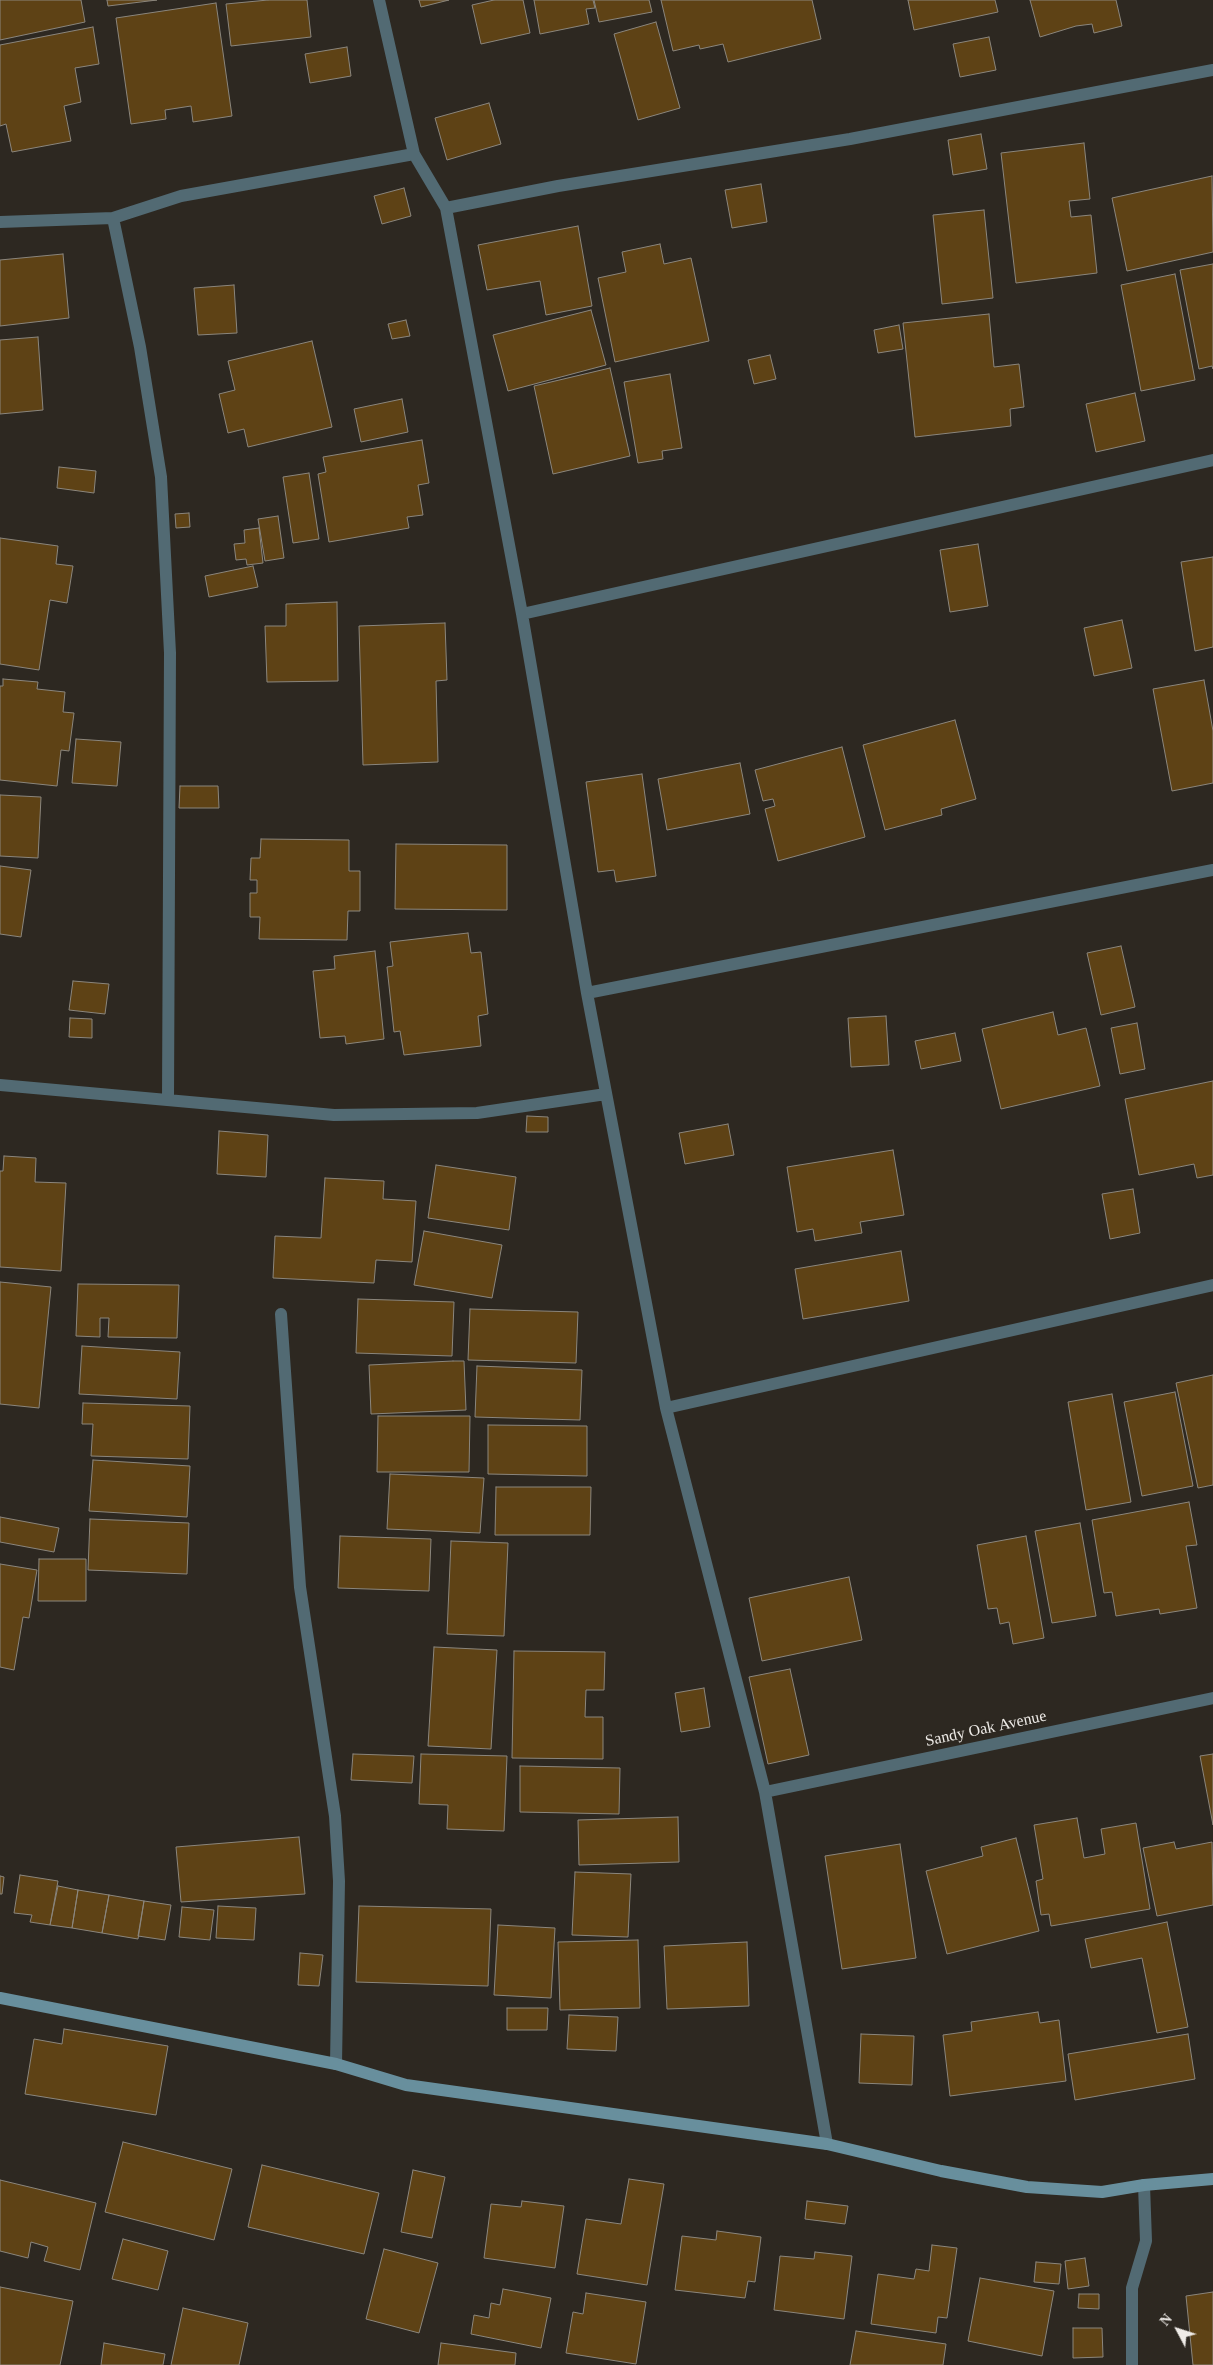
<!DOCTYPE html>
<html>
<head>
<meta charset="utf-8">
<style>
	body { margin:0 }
	#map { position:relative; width:1213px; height:2365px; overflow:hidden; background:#2d2821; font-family:"Times New Roman",serif }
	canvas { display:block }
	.north { position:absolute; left:1153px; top:2305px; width:50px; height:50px; -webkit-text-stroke:4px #2d2821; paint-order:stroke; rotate:310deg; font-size:14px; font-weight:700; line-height:20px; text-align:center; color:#eeebe7 }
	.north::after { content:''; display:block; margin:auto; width:18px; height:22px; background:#eeebe7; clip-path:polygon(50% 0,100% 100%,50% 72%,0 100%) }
</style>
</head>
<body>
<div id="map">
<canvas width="1213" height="2365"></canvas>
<div class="north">N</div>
</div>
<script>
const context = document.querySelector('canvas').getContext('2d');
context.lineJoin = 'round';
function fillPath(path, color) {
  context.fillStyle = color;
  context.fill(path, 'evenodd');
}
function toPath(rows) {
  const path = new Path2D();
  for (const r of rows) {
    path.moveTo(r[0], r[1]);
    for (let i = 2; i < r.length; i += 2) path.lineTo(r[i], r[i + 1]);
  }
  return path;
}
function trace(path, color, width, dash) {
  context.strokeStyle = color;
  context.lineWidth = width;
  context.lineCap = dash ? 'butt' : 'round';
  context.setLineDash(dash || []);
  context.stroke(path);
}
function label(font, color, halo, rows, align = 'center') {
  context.font = font + ' "Times New Roman",serif';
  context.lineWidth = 4.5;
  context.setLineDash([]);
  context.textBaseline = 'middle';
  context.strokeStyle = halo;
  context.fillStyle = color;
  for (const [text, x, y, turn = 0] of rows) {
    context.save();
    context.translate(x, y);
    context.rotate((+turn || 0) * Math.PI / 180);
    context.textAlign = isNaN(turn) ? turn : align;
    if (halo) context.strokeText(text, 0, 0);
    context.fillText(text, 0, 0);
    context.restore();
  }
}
const building = toPath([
	[0,0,81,0,85,22,0,40,0,0],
	[107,0,157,0,108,6,107,0],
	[268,0,307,0,311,37,231,46,226,4,268,0],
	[419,0,449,0,421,7,419,0],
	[494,0,523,0,530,33,481,44,472,5,494,0],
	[534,0,593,0,595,8,586,9,589,24,540,34,534,0],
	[594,0,649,0,652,12,599,22,594,0],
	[661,0,812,0,821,39,728,62,723,44,700,49,699,45,673,51,661,0],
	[908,0,995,0,998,12,914,30,908,0],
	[1030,0,1116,0,1122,26,1094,33,1092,24,1076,26,1040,37,1030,0],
	[216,3,232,116,193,122,191,106,165,110,166,119,131,124,116,18,216,3],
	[656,22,680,108,638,120,614,34,656,22],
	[93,27,99,64,75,68,81,102,64,106,71,141,12,152,6,124,0,126,0,45,93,27],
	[989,37,996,70,960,77,953,44,989,37],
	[347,47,351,76,310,83,305,54,347,47],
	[489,103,501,144,447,160,435,118,489,103],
	[981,134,987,169,953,175,948,140,981,134],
	[1084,143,1090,199,1069,201,1071,217,1091,215,1097,273,1016,283,1001,153,1084,143],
	[1212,176,1213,252,1127,271,1112,198,1212,176],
	[761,184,767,222,732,228,725,190,761,184],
	[404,188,411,216,382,224,374,196,404,188],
	[984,210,993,298,942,304,933,215,984,210],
	[578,226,592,306,546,315,540,281,487,290,478,245,578,226],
	[660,244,664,264,691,258,709,341,615,362,598,278,626,272,622,252,660,244],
	[63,254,69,318,0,326,0,260,63,254],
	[1213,264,1213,369,1212,366,1199,369,1180,270,1213,264],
	[1175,274,1195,380,1141,391,1121,285,1175,274],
	[234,285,237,333,198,335,194,288,234,285],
	[591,310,606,365,508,391,493,335,591,310],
	[989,314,994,367,1019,364,1024,407,1010,409,1011,426,915,437,903,323,989,314],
	[406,320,410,336,392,339,388,324,406,320],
	[899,325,903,349,878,353,874,330,899,325],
	[38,337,43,410,0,414,0,340,38,337],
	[312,341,332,427,248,447,244,429,228,433,219,394,235,390,228,361,312,341],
	[770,355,776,379,754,384,748,360,770,355],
	[610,368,630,456,553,474,534,386,610,368],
	[670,374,682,448,662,451,663,459,638,463,624,382,670,374],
	[1135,393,1145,441,1096,452,1086,404,1135,393],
	[402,399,408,432,361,442,354,409,402,399],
	[422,440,429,483,418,485,423,515,407,517,409,528,329,542,318,474,326,472,323,457,422,440],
	[59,467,96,471,94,493,57,488,59,467],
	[309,473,319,539,293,543,283,477,309,473],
	[189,513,190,527,176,528,175,514,189,513],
	[278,516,284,558,265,561,258,519,278,516],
	[259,528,263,563,247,565,246,559,236,560,234,544,245,543,244,530,259,528],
	[0,538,58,546,56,564,73,566,67,603,50,600,39,670,0,664,0,538],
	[978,544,988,606,950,612,940,550,978,544],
	[1213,557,1213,647,1195,651,1181,562,1213,557],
	[253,566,258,587,209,597,205,576,253,566],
	[337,602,338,681,267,682,265,626,286,626,286,604,337,602],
	[1122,620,1132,668,1094,676,1084,628,1122,620],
	[445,623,447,680,436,681,438,762,363,765,359,626,445,623],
	[3,679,38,682,37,689,65,692,63,712,74,713,69,751,61,750,57,786,0,780,0,686,3,686,3,679],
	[1204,680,1213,731,1213,783,1172,791,1153,689,1204,680],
	[955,720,976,799,941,809,942,815,885,830,863,745,955,720],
	[76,739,121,742,117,786,72,783,76,739],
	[842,747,865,837,778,861,765,809,775,806,773,799,763,801,755,770,842,747],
	[740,763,750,814,667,830,658,779,740,763],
	[642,774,656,876,616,882,614,870,598,872,586,782,642,774],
	[180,786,218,786,219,808,179,808,180,786],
	[0,795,41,797,38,858,0,856,0,795],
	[261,839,349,840,349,871,360,871,360,911,348,911,347,940,259,939,260,917,250,917,250,893,257,893,257,880,250,880,251,858,260,858,261,839],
	[396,844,507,845,507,910,395,909,396,844],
	[0,866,31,870,21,937,0,934,0,866],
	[468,933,471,953,481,952,488,1014,478,1016,481,1046,404,1055,400,1031,394,1032,387,967,393,966,390,942,468,933],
	[1121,946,1135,1007,1101,1015,1087,953,1121,946],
	[375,951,384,1039,346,1044,345,1036,320,1038,313,971,335,969,334,956,375,951],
	[73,981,109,984,105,1014,69,1010,73,981],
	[1053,1012,1058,1035,1086,1028,1100,1086,1001,1109,982,1029,1053,1012],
	[886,1016,889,1065,851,1067,848,1018,886,1016],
	[70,1018,92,1019,92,1038,69,1037,70,1018],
	[1137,1023,1145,1069,1120,1074,1111,1028,1137,1023],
	[955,1033,961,1061,921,1069,915,1041,955,1033],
	[1213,1081,1213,1175,1197,1178,1194,1164,1139,1175,1125,1099,1213,1081],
	[527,1116,548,1117,548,1132,526,1132,527,1116],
	[728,1124,734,1155,685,1164,679,1133,728,1124],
	[219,1131,268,1135,266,1177,217,1174,219,1131],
	[893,1150,904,1215,860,1222,862,1233,815,1241,813,1229,797,1232,787,1167,893,1150],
	[4,1156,36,1158,35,1182,66,1183,61,1271,0,1267,0,1171,3,1171,4,1156],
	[436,1165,516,1177,509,1230,428,1218,436,1165],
	[325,1178,384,1181,383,1199,416,1201,412,1262,376,1260,374,1283,273,1278,275,1236,321,1238,325,1178],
	[1133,1189,1140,1233,1110,1239,1102,1194,1133,1189],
	[424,1231,502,1245,492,1298,414,1285,424,1231],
	[901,1251,909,1301,803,1319,795,1269,901,1251],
	[0,1282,51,1287,39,1408,0,1404,0,1282],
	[78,1284,179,1285,177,1338,108,1337,109,1318,100,1318,100,1337,76,1336,78,1284],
	[358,1299,454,1302,452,1356,356,1353,358,1299],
	[470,1309,578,1312,576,1363,468,1360,470,1309],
	[82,1346,180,1352,177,1399,79,1394,82,1346],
	[453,1361,464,1361,466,1410,371,1414,369,1365,453,1361],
	[477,1366,582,1370,580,1420,475,1417,477,1366],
	[1213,1375,1213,1485,1198,1488,1176,1383,1213,1375],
	[1175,1392,1193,1486,1142,1496,1124,1402,1175,1392],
	[1112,1394,1131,1502,1086,1510,1068,1402,1112,1394],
	[83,1403,190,1406,188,1459,91,1456,93,1424,82,1424,83,1403],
	[378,1416,470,1416,469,1472,377,1472,378,1416],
	[488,1425,587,1426,587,1476,488,1474,488,1425],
	[93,1460,190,1466,187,1517,89,1511,93,1460],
	[390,1474,484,1478,480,1533,387,1529,390,1474],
	[496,1487,591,1487,590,1535,495,1535,496,1487],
	[1189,1502,1197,1545,1186,1546,1197,1608,1160,1614,1159,1609,1116,1616,1112,1592,1104,1593,1092,1520,1189,1502],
	[0,1517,59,1528,54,1552,0,1542,0,1517],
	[90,1519,189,1523,187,1574,88,1570,90,1519],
	[1080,1523,1096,1616,1052,1623,1035,1531,1080,1523],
	[340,1536,431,1539,429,1591,338,1588,340,1536],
	[1026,1536,1044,1638,1013,1644,1009,1622,1000,1624,997,1608,988,1609,977,1545,1026,1536],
	[451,1541,508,1543,504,1636,447,1634,451,1541],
	[39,1559,86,1559,86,1601,38,1601,39,1559],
	[0,1564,37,1570,29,1618,23,1617,14,1670,0,1667,0,1564],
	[849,1577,862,1640,762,1661,749,1598,849,1577],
	[434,1647,497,1650,491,1749,428,1746,434,1647],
	[514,1651,605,1652,604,1690,586,1690,585,1717,603,1717,603,1759,512,1758,514,1651],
	[790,1669,809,1755,768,1764,749,1677,790,1669],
	[704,1688,710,1727,681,1732,675,1693,704,1688],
	[353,1754,414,1756,412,1783,351,1780,353,1754],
	[421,1754,507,1756,504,1831,447,1829,448,1805,419,1804,421,1754],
	[1213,1754,1213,1825,1200,1756,1213,1754],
	[520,1766,620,1768,619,1814,520,1812,520,1766],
	[678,1817,679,1862,579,1865,578,1820,678,1817],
	[1077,1818,1084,1858,1105,1854,1101,1829,1136,1823,1150,1909,1051,1926,1049,1914,1041,1915,1036,1881,1043,1879,1034,1825,1077,1818],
	[299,1837,305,1894,181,1902,176,1847,299,1837],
	[1016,1838,1039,1931,947,1954,926,1871,983,1856,981,1847,1016,1838],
	[1174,1842,1176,1849,1212,1842,1213,1905,1157,1916,1143,1848,1174,1842],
	[900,1844,916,1958,842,1969,825,1856,900,1844],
	[575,1872,631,1874,628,1937,572,1935,575,1872],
	[20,1875,58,1881,50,1925,30,1922,32,1915,14,1913,20,1875],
	[0,1876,4,1877,2,1894,0,1894,0,1876],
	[58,1886,78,1890,72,1928,50,1925,58,1886],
	[78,1890,109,1895,102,1933,72,1928,78,1890],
	[109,1895,144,1901,138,1939,102,1933,109,1895],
	[144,1901,171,1905,165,1940,138,1936,144,1901],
	[218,1906,256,1908,254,1940,216,1938,218,1906],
	[359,1906,491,1909,488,1986,356,1982,359,1906],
	[182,1907,214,1910,210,1940,179,1937,182,1907],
	[1167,1922,1188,2027,1157,2033,1142,1958,1091,1968,1085,1939,1167,1922],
	[498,1925,555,1928,551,1998,494,1995,498,1925],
	[638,1940,640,2008,560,2010,558,1942,638,1940],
	[747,1942,749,2006,667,2009,664,1946,747,1942],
	[300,1953,323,1955,319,1986,298,1985,300,1953],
	[507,2008,548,2008,547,2030,507,2030,507,2008],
	[1038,2012,1040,2023,1059,2020,1066,2081,950,2096,943,2035,972,2031,971,2022,1038,2012],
	[569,2015,618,2017,616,2051,567,2049,569,2015],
	[64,2029,168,2046,156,2115,25,2094,34,2039,62,2044,64,2029],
	[861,2034,914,2036,912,2085,859,2083,861,2034],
	[1188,2034,1195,2079,1075,2100,1068,2054,1188,2034],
	[123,2142,232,2169,214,2240,105,2212,123,2142],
	[262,2165,379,2193,364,2254,248,2227,262,2165],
	[413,2170,445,2177,432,2238,401,2232,413,2170],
	[629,2179,664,2184,647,2285,577,2274,586,2219,621,2224,629,2179],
	[0,2180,96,2203,80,2270,44,2261,48,2247,31,2242,28,2258,0,2251,0,2180],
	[522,2201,564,2206,555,2268,484,2258,491,2204,521,2207,522,2201],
	[807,2201,848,2206,845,2224,805,2219,807,2201],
	[717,2231,761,2237,755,2282,748,2281,745,2298,675,2290,682,2236,716,2240,717,2231],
	[123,2239,168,2251,158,2290,112,2279,123,2239],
	[932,2245,957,2248,947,2318,938,2317,936,2333,871,2324,878,2274,914,2279,916,2269,929,2271,932,2245],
	[384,2249,438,2263,419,2333,366,2319,384,2249],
	[815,2252,852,2256,844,2319,774,2310,780,2256,814,2259,815,2252],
	[1085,2258,1089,2286,1068,2289,1065,2261,1085,2258],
	[1036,2262,1061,2264,1059,2284,1034,2282,1036,2262],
	[980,2278,1054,2291,1042,2356,968,2341,980,2278],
	[0,2287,73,2301,60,2365,0,2365,0,2287],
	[503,2289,551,2298,541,2348,471,2334,474,2315,489,2318,491,2303,500,2305,503,2289],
	[1213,2292,1213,2365,1193,2365,1186,2296,1213,2292],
	[586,2293,646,2302,636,2364,566,2353,573,2312,583,2314,586,2293],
	[1079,2294,1099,2294,1099,2309,1078,2308,1079,2294],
	[183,2308,248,2323,239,2365,171,2365,183,2308],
	[1073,2328,1102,2328,1103,2357,1073,2358,1073,2328],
	[856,2331,946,2344,943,2365,850,2365,856,2331],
	[104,2343,165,2354,163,2365,101,2365,104,2343],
	[441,2343,516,2353,515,2365,438,2365,441,2343]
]);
fillPath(building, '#5e4215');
trace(building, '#8b867d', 1);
trace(toPath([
	[379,0,414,154,446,208,522,614,587,993,666,1408,765,1792,827,2144],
	[446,208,558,186,850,139,1213,70],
	[113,218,140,347,161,477,170,653,168,1098],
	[0,222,113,218,181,196,414,154],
	[522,614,1213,460],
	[587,993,1213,870],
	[0,1085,334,1115,477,1113,606,1094],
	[281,1314,300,1587,335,1816,339,1881,336,2064],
	[666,1408,1213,1285],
	[765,1792,1213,1698],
	[1132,2365,1132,2288,1146,2241,1144,2185]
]), '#526a73', 12);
trace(toPath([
	[0,1998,336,2064,406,2085,827,2144,941,2171,1027,2187,1102,2192,1144,2185,1213,2179]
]), '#688f9d', 12);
label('16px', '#eeebe7', '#2d2821', [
	["Sandy Oak Avenue",986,1729,-12]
]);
</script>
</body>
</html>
